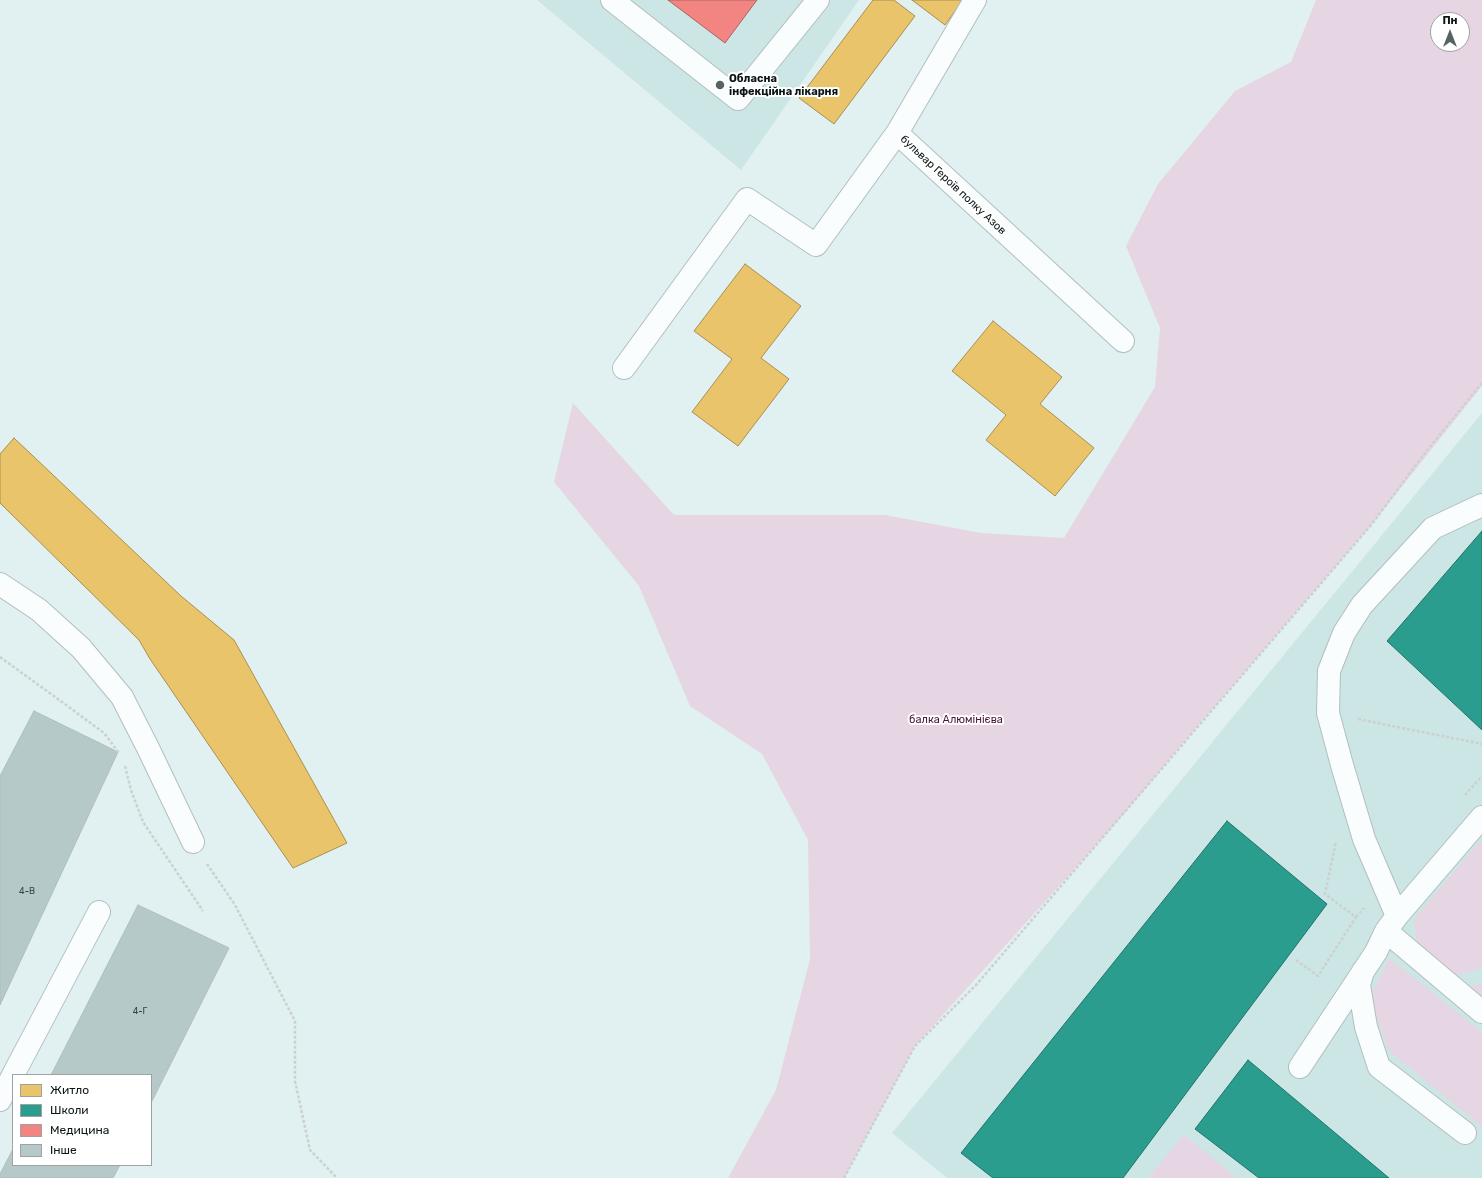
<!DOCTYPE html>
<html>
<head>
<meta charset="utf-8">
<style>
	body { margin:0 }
	#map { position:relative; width:1482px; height:1178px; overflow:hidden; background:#e1f0f0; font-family:Rubik,sans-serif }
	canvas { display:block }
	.legend { position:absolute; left:12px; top:1074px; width:140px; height:92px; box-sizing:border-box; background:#fff; border:1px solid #9ea2a2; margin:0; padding:5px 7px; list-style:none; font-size:12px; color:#0c1616 }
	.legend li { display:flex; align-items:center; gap:8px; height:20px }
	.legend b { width:20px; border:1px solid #9ea2a2 }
	.north { position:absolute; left:1430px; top:12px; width:40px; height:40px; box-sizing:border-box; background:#fff; border:1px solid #9ea2a2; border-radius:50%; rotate:0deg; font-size:11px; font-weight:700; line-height:16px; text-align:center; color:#0c1616 }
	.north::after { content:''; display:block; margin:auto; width:14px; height:18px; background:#576262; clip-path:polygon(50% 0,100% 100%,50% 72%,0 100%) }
</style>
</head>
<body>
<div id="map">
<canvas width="1482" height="1178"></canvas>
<ul class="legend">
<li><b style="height:11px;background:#e9c46a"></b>Житло</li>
<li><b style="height:11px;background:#2a9d8f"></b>Школи</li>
<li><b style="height:11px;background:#f28482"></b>Медицина</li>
<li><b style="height:11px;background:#b5c9c9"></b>Інше</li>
</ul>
<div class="north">Пн</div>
</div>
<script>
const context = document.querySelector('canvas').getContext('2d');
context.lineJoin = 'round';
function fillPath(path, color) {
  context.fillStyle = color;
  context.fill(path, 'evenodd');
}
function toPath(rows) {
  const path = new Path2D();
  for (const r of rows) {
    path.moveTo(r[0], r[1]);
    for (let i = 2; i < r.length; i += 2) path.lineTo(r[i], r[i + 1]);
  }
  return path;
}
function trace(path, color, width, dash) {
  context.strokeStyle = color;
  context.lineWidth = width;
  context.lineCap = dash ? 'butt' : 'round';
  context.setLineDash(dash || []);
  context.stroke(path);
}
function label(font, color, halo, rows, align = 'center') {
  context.font = font + ' Rubik,sans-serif';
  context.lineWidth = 4;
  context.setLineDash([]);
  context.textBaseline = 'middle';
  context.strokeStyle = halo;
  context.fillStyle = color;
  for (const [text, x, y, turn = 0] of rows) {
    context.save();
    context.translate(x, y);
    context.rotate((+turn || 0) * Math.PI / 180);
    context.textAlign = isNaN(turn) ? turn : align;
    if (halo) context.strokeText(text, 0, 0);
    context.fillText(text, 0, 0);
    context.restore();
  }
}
fillPath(toPath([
	[537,0,859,0,741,170],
	[1482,413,1482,1178,947,1178,892,1133]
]), '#cce6e6');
fillPath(toPath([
	[1316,0,1482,0,1482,386,1372,524,1178,749,1123,815,915,1046,844,1178,728,1178,776,1090,810,959,808,840,762,754,690,706,639,586,554,482,573,403,674,515,885,515,981,533,1064,538,1155,387,1160,328,1126,246,1158,184,1235,91,1291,62],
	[1438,20,1462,20,1462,44,1438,44],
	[1482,839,1482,968,1453,976,1417,945,1414,919],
	[1389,958,1482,1032,1482,1127,1389,1051,1369,999],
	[1482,983,1482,1000,1468,988],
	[1184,1135,1237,1178,1148,1178]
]), '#e6d6e4');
const homes = toPath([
	[873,0,894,0,915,16,834,124,799,98,873,0],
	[912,0,963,0,945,25,912,0],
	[745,264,801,306,761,358,789,379,738,446,692,412,732,359,694,331,745,264],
	[993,321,1062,377,1040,404,1094,448,1055,496,986,440,1006,415,952,371,993,321],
	[14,438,181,596,234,640,347,843,293,868,150,659,139,640,0,503,0,454,14,438]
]);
fillPath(homes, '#e9c46a');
trace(homes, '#a79051', 1);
const schools = toPath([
	[1482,531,1482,730,1387,641,1482,531],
	[1227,821,1327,904,1123,1178,993,1178,961,1153,1227,821],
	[1248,1060,1389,1178,1259,1178,1195,1129,1248,1060]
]);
fillPath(schools, '#2a9d8f');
trace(schools, '#21746b', 1);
const health = toPath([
	[668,0,757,0,725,43,668,0]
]);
fillPath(health, '#f28482');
trace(health, '#ad6362', 1);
const building = toPath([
	[34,711,118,752,0,1005,0,776,34,711],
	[138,905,229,948,151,1103,151,1075,51,1075,138,905],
	[13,1149,13,1165,120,1165,113,1178,0,1178,0,1174,13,1149]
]);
fillPath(building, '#b5c9c9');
trace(building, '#b1bdbd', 1);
const minor = toPath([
	[612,0,738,99,818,0],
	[975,0,897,133,1123,341],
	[624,368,747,199,816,245,897,133],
	[0,584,39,610,81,648,122,697,148,748,193,842],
	[1397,916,1364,839,1342,765,1328,713,1329,671,1344,633,1362,605,1433,528,1482,505],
	[1386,931,1482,1012],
	[1363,971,1359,985,1366,1027,1379,1067,1465,1133],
	[1300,1067,1376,952,1386,931,1397,916,1482,817],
	[13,1075,99,912],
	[0,1100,13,1075]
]);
trace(minor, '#b3bebe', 24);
trace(toPath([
	[0,657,62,702,104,733,119,753],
	[1358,719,1482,744],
	[125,766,131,790,143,822,203,911],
	[1465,795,1482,776],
	[207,864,235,905,295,1021,295,1081,310,1150,337,1178],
	[1356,917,1364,908],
	[1296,960,1318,976,1356,917,1325,894,1336,841],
	[844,1178,915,1046,976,985,1372,524,1425,453,1482,383]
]), '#ccd0d0', 2.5, [3, 2]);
trace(minor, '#fafdfd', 22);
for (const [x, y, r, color] of [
	[720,85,5,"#576262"]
]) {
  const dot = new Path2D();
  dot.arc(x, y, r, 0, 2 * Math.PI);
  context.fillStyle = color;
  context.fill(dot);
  trace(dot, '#fff', 1.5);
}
label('9px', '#364343', null, [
	["4-В",27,891],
	["4-Г",140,1011]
]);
label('bold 11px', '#0c1616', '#fff', [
	["Обласна",729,79],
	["інфекційна лікарня",729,92]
], 'left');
label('11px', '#0c1616', '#fff', [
	["бульвар Героїв полку Азов",953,185,43]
]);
label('11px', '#4c143d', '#fff', [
	["балка Алюмінієва",956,720]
]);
</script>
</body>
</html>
